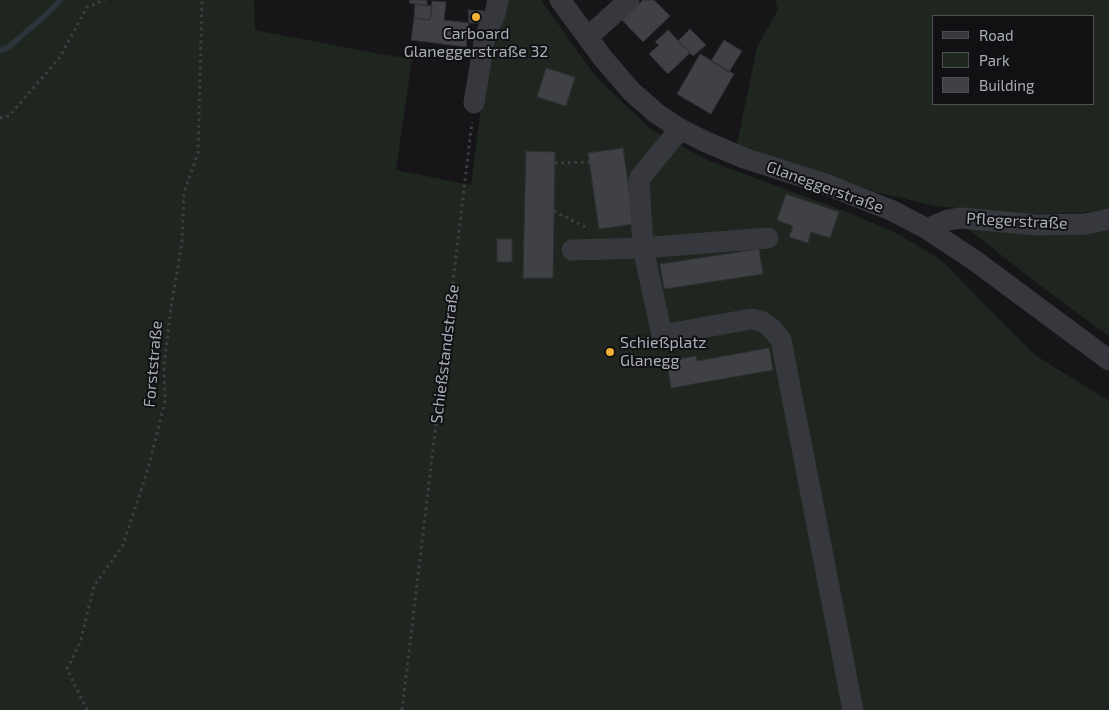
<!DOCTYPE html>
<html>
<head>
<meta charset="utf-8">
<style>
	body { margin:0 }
	#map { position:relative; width:1109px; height:710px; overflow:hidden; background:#161618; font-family:"Exo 2",sans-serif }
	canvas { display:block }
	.legend { position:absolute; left:932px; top:15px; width:162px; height:90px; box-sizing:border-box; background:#111113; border:1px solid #4d4f55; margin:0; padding:6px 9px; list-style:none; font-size:15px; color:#a8adb8 }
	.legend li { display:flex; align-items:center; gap:10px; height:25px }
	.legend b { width:25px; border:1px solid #4d4f55 }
</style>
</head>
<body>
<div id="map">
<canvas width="1109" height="710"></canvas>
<ul class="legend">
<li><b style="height:6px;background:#37383d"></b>Road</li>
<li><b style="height:14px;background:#1e261f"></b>Park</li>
<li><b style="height:14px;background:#404145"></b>Building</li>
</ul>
</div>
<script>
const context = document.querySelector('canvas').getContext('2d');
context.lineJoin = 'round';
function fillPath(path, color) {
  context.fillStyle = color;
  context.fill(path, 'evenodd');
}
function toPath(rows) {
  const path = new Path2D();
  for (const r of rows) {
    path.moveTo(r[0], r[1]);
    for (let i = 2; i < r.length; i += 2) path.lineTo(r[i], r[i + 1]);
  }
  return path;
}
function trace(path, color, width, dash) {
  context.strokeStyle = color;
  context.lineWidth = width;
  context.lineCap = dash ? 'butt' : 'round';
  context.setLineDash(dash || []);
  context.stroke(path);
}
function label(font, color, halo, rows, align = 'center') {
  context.font = font + ' "Exo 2",sans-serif';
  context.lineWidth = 4;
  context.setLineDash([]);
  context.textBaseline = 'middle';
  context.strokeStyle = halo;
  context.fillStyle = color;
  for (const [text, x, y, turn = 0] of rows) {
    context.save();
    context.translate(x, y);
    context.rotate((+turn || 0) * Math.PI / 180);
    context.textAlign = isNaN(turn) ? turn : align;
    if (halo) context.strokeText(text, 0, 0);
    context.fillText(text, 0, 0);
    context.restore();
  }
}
fillPath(toPath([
	[0,0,254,0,255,30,380,54,412,59,396,170,471,185,489,46,508,0,541,0,596,77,652,130,707,160,852,214,900,235,941,260,1035,355,1109,401,1109,710,0,710],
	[775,0,1109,0,1109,209,1081,213,1021,214,935,206,876,192,737,144,757,47,778,10],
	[933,16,1093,16,1093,104,933,104],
	[1109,227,1109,336,1046,290,968,229]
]), '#1e261f');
trace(toPath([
	[0,51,9,47,51,10,60,0]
]), '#2c353c', 5.5);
const building = toPath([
	[410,0,427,0,427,6,409,3,410,0],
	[643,0,654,0,670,16,643,42,622,20,643,0],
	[432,1,446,2,444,20,469,23,466,47,411,40,414,18,430,20,432,1],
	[415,4,432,6,430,20,414,18,415,4],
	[468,10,484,11,484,23,469,23,468,10],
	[690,29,706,45,693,56,678,41,690,29],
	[668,30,690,53,668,74,649,54,659,45,655,42,668,30],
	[724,40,742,51,729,72,711,61,724,40],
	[700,54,734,74,711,114,677,94,700,54],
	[546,68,575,77,566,106,537,97,546,68],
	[623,148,634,224,599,229,588,153,623,148],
	[526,151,555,152,553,278,523,278,526,151],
	[786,194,839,212,830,238,811,232,808,243,789,237,793,226,777,220,786,194],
	[497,239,512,239,512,262,497,262,497,239],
	[759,249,763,274,664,289,660,264,759,249],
	[769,348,773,370,671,388,667,361,696,356,697,361,769,348]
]);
fillPath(building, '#404145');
trace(building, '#303034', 1);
trace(toPath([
	[0,118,9,116,60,57,87,7,105,0],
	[555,163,590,162],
	[554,211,589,229],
	[87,710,67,669,80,643,94,586,123,545,148,469,165,401,164,365,171,307,182,243,184,192,198,153,202,0],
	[402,710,472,122]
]), '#3d3f44', 3, [2.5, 4]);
trace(toPath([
	[560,0,602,57,631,91,656,113,680,129,706,142,744,158,825,184,893,211,927,229,974,260,1109,360],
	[588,37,629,0],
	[474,103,485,36,495,14,498,0],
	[680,129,639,179,643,248,768,238],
	[927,229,948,220,961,218,1038,225,1086,224,1109,219],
	[572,250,643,248,662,335,751,319,761,321,771,328,781,340,853,710]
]), '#37383d', 21);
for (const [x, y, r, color] of [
	[476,17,5,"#f2b134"],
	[610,352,5,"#f2b134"]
]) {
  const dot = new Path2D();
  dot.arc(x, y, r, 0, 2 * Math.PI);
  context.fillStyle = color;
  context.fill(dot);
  trace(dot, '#111113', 2);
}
label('16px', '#a8adb8', '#111113', [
	["Carboard",476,34],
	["Glaneggerstraße 32",476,52],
	["Schießplatz",620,343,"left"],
	["Glanegg",620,361,"left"]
]);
label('16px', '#a8adb8', '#111113', [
	["Glaneggerstraße",825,187,20],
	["Pflegerstraße",1017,221,3],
	["Schießstandstraße",445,354,-83],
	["Forststraße",153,364,-85]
]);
</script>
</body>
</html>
